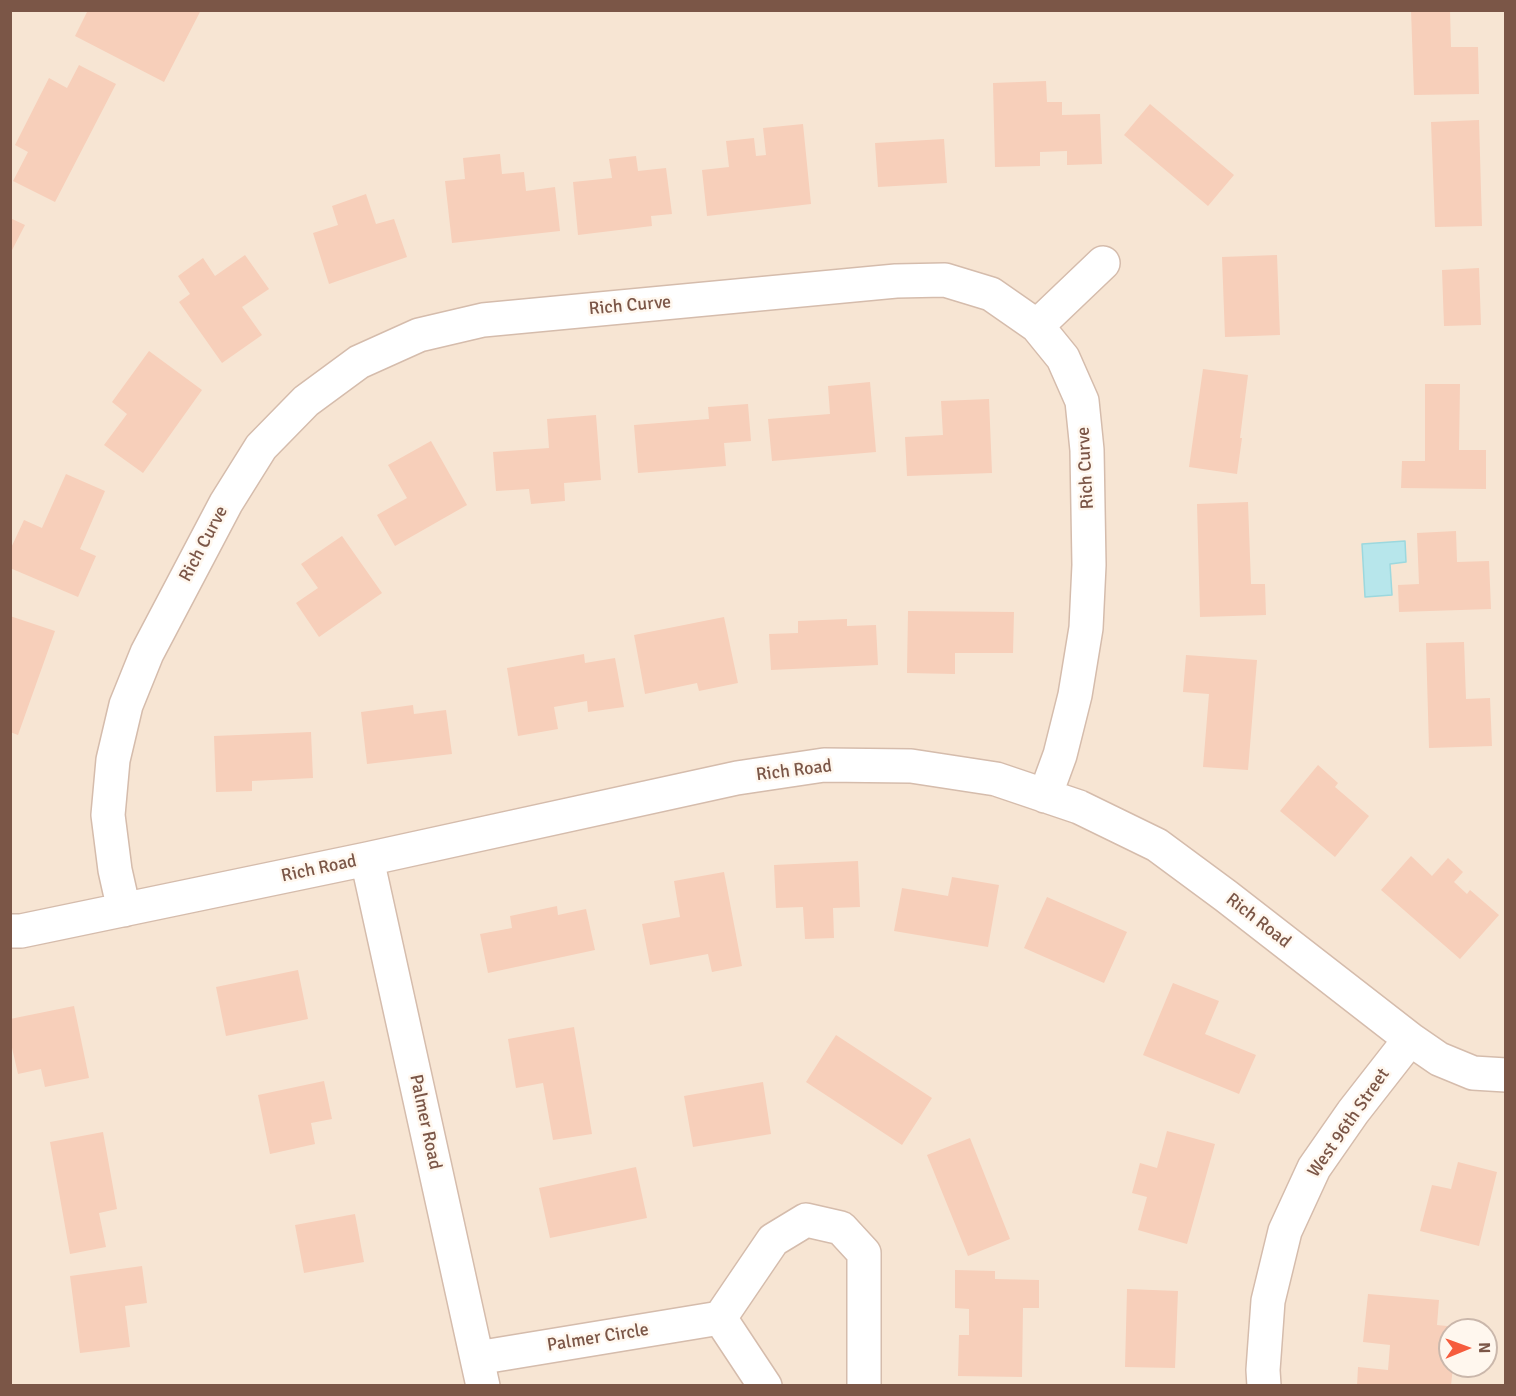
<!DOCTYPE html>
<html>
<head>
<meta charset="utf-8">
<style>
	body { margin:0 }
	#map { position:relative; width:1516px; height:1396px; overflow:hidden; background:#fff3e5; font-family:Signika,sans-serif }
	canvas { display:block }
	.frame { position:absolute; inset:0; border:12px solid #7b5647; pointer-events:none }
	.north { position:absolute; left:1438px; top:1318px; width:60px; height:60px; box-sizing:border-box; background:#fff7ee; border:2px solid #cab7ab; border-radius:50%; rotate:89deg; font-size:16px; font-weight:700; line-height:24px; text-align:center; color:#7b5647 }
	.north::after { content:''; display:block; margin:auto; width:21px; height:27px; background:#f65c3d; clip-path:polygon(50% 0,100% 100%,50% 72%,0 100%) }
</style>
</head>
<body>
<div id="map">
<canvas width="1516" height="1396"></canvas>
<div class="frame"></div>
<div class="north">N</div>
</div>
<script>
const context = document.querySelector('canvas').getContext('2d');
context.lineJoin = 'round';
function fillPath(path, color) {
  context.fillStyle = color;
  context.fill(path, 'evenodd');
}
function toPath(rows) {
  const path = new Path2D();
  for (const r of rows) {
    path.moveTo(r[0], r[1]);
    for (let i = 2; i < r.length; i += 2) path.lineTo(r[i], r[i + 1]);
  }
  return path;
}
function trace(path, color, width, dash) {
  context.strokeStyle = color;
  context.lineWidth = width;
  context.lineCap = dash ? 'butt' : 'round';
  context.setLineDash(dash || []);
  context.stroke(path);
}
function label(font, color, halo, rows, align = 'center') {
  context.font = font + ' Signika,sans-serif';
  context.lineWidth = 5;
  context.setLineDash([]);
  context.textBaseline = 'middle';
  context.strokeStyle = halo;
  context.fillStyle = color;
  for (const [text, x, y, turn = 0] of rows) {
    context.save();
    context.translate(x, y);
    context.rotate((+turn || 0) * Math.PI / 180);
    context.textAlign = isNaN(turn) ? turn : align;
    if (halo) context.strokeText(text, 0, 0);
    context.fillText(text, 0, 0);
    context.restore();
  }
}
fillPath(toPath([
	[10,11,1505,11,1505,1385,11,1385],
	[1450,1330,1486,1330,1486,1366,1450,1366]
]), '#f7e5d3');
const water = toPath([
	[1405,541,1406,562,1390,564,1392,595,1365,597,1362,544,1405,541]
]);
fillPath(water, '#b7e6eb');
trace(water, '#9cd8de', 1.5);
fillPath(toPath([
	[88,10,105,10,108,12,109,10,201,10,164,82,75,36],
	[1411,10,1450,10,1451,47,1478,47,1479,94,1414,95],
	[79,65,116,84,55,202,13,181,28,152,15,145,49,78,67,88],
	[1046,81,1047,102,1062,102,1062,115,1100,114,1102,164,1067,165,1067,151,1040,152,1040,166,995,167,993,83],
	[1150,104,1234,175,1208,206,1124,135],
	[1479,120,1482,226,1435,227,1431,122],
	[803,124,811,204,707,216,702,170,729,167,726,141,754,138,756,156,766,155,763,128],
	[944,139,947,183,878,187,875,143],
	[500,154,502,174,524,172,526,191,555,187,560,231,452,243,445,181,465,179,463,158],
	[636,156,638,171,666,168,672,214,651,216,652,226,578,235,573,182,612,178,609,159],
	[366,194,376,224,394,219,407,257,329,284,313,233,338,225,332,206],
	[10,218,25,225,10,254],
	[245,255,269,289,242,307,262,335,222,363,179,302,190,294,178,276,203,258,215,276],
	[1277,255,1280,335,1225,337,1222,257],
	[1479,268,1481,325,1444,326,1442,270],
	[149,351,202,390,143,473,104,445,127,414,112,402],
	[1203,369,1248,375,1240,438,1242,438,1237,474,1189,467],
	[870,382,876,452,772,461,768,419,830,414,828,386],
	[1425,384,1460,384,1459,450,1486,450,1486,489,1401,488,1402,461,1425,461],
	[989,399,992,473,907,476,905,437,943,435,941,401],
	[748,404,751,441,724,443,726,466,638,473,634,425,709,419,708,407],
	[596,415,601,480,564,483,565,501,531,504,529,489,496,491,493,452,549,448,547,419],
	[431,441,467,505,395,546,377,515,407,498,388,465],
	[66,474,105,491,80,549,96,556,78,597,10,568,10,550,24,520,42,528],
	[1248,502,1251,584,1265,584,1266,615,1200,617,1197,504],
	[1456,531,1457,562,1489,561,1491,609,1399,612,1398,585,1419,584,1417,533],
	[342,536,382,593,319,637,296,603,318,588,301,564],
	[908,611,1014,612,1013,653,955,653,955,674,907,673],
	[10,616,55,631,18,735,10,732],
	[724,617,738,683,699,691,697,683,645,694,634,635],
	[847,619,847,626,876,625,878,665,771,670,769,634,798,633,798,621],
	[1464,642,1466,699,1490,698,1492,746,1429,748,1426,643],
	[584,654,585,663,615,658,624,707,588,712,587,701,554,707,558,729,518,736,507,668],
	[1186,655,1257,660,1248,770,1203,767,1209,694,1183,692],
	[413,705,414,714,446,710,452,754,367,764,361,712],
	[311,732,313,778,252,781,252,791,216,792,214,736],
	[1318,765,1338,783,1335,787,1369,816,1335,857,1280,811],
	[1411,856,1432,876,1448,858,1463,872,1454,882,1467,894,1470,890,1499,915,1460,959,1381,890],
	[858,861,860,907,833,908,834,938,805,939,803,907,776,908,774,865],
	[724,872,742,966,712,972,708,954,650,965,642,924,680,917,674,881],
	[952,877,999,885,988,947,894,931,902,888,948,896],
	[1047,897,1127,932,1104,983,1024,948],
	[557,906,558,915,586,909,595,950,488,973,480,934,512,928,510,916],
	[298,970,308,1019,226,1036,216,987],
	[1173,983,1219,1001,1205,1034,1256,1055,1239,1094,1143,1055],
	[74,1006,89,1078,45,1087,41,1069,18,1074,10,1039,10,1019],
	[574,1027,592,1134,553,1140,543,1083,516,1088,508,1039],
	[836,1035,932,1098,902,1145,806,1082],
	[324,1081,332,1119,311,1123,315,1144,270,1154,258,1095],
	[763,1082,771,1134,693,1147,684,1096],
	[1167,1131,1215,1144,1187,1244,1138,1230,1147,1197,1132,1193,1140,1163,1157,1168],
	[103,1132,117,1209,99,1213,106,1247,70,1254,50,1142],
	[970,1138,1010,1239,968,1256,927,1155],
	[1458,1162,1497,1172,1479,1246,1420,1231,1432,1185,1451,1189],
	[636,1167,647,1218,550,1238,539,1188],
	[355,1214,364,1262,304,1273,295,1225],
	[142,1266,147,1303,125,1306,130,1347,80,1353,70,1276],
	[955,1270,995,1271,995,1279,1039,1280,1039,1308,1023,1308,1022,1377,958,1376,959,1335,969,1335,969,1309,955,1308],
	[1127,1289,1178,1291,1175,1368,1125,1367],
	[1368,1294,1439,1300,1437,1325,1457,1327,1457,1330,1450,1330,1450,1366,1453,1366,1451,1386,1428,1384,1428,1386,1357,1386,1358,1367,1388,1370,1390,1345,1363,1342]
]), '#f7cfba');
const minor = toPath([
	[1037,326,1103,263],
	[367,859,483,1386],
	[124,910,115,870,108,815,113,760,126,705,147,653,226,503,261,447,306,401,359,362,419,335,483,320,896,281,945,280,991,294,1037,326,1063,358,1082,401,1087,450,1089,565,1086,628,1075,695,1060,755,1045,796],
	[10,931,21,931,367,859,737,778,824,765,911,766,996,779,1079,807,1157,845,1226,896,1410,1039,1439,1059,1473,1073,1506,1075],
	[477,1358,720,1318],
	[765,1386,720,1318,773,1240,806,1220,841,1228,864,1253,864,1386],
	[1264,1386,1263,1370,1268,1301,1285,1231,1314,1168,1353,1112,1410,1039]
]);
trace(minor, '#d5bcac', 36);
trace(minor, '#fff', 33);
label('18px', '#7b5647', '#fff7ee', [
	["Rich Curve",630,306,-5],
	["Rich Curve",1086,468,-93],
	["Rich Curve",204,544,-62],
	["Rich Road",794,771,-7],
	["Rich Road",319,869,-12],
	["Rich Road",1258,921,38],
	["Palmer Road",425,1122,78],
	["West 96th Street",1349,1123,-55],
	["Palmer Circle",598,1338,-9]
]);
</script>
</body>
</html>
